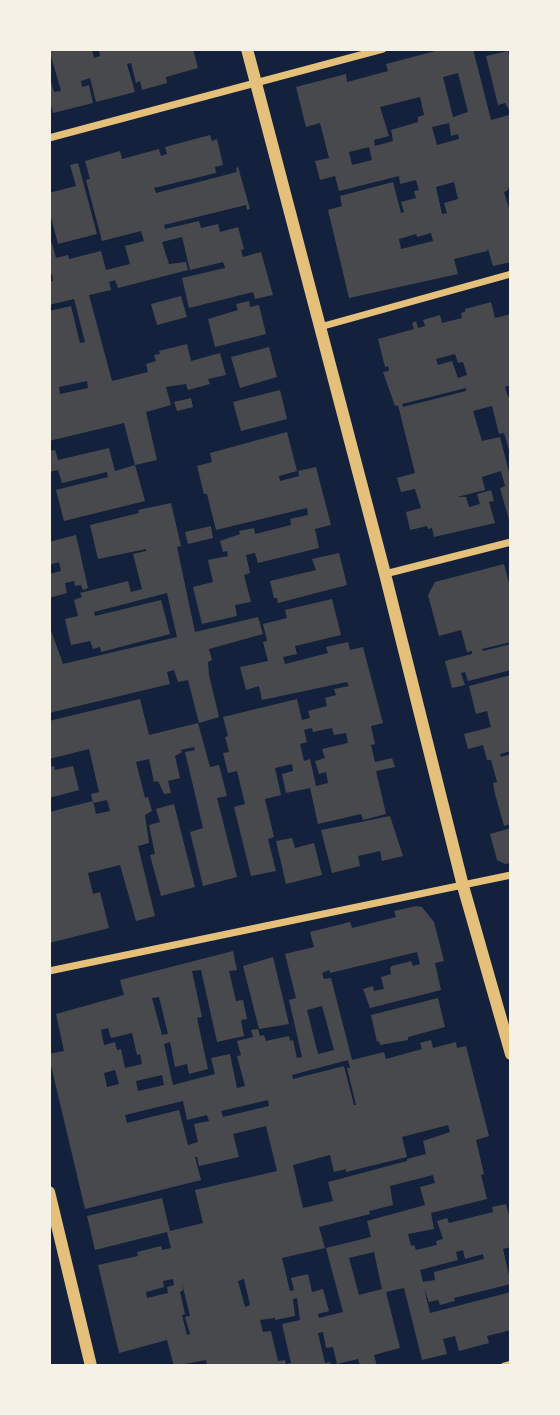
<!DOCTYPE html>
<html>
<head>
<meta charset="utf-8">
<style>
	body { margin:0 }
	#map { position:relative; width:560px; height:1415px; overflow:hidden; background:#14213d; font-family:Overpass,sans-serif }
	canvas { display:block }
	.frame { position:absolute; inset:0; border:51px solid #f6f1e7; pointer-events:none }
</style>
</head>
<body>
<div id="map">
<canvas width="560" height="1415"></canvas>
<div class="frame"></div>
</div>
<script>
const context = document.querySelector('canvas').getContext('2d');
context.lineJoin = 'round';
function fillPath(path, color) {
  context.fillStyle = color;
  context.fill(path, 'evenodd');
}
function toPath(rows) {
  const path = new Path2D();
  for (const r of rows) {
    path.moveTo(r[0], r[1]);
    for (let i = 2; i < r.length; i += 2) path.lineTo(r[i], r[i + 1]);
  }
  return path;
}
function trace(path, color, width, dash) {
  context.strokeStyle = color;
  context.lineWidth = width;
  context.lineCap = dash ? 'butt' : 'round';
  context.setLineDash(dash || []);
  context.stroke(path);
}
fillPath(toPath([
	[49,49,92,49,94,58,100,56,99,49,193,49,198,68,166,77,167,83,142,90,140,81,136,83,131,63,127,64,135,92,96,102,90,78,81,81,82,87,89,85,93,103,53,113,49,98,49,75,54,92,61,91],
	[443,49,473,49,491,120,509,115,511,123,511,193,509,187,507,191,504,192,511,215,511,262,493,266,488,249,487,251,454,259,458,274,349,298,328,210,342,206,340,196,393,182,401,213,404,212,401,202,416,198,414,191,419,190,416,180,400,184,399,176,339,191,335,176,320,180,315,161,329,158,320,123,306,127,296,87,346,74,347,82,388,71,386,64],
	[458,73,468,112,453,117,443,77],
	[420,97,424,115,418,117,418,122,391,130,393,141,375,146,374,140,389,136,380,107],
	[449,123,451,136,458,134,459,139,437,145,432,127],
	[369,147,372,160,352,165,349,152],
	[454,182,458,199,444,203,447,213,442,214,436,187],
	[431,233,433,241,401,249,399,239,416,234,417,237],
	[508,51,511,64,510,112,505,103,498,105,486,56],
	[210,135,212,141,217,139,223,165,215,167,216,173,154,188,156,193,237,172,236,168,238,167,250,209,247,210,246,205,164,225,165,229,199,221,201,228,218,224,220,232,238,227,244,249,241,250,243,257,261,252,273,295,255,299,253,292,189,308,182,278,225,268,223,262,190,270,182,237,162,242,169,264,186,262,188,270,118,288,115,280,109,282,111,290,89,295,112,381,148,372,146,364,156,361,154,355,160,354,159,351,187,344,191,361,220,353,226,375,208,379,210,384,188,390,186,384,166,387,171,405,146,412,157,460,135,465,124,423,49,441,49,311,71,306,80,343,85,342,74,299,49,305,49,282,53,281,52,274,49,275,49,244,52,243,56,258,68,255,69,259,101,251,106,270,130,264,125,246,144,241,141,231,102,241,86,180,90,179,85,161,120,151,122,159,159,149,161,156,167,154,165,147],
	[87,381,88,388,60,394,59,387],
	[78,163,97,234,58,244,49,210,49,193,76,186,70,165],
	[181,296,187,317,157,325,151,304],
	[249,301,250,307,259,305,266,334,215,347,208,319,238,310,236,304],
	[491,302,495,318,511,314,511,385,505,387,508,397,511,396,511,457,504,433,499,434,492,406,473,411,482,441,500,437,511,480,511,527,500,488,505,486,501,471,482,477,485,490,457,497,466,497,469,507,480,504,477,494,491,490,494,501,489,502,495,523,434,537,432,528,428,529,427,526,410,530,406,512,421,508,415,489,401,492,397,478,415,473,398,405,395,406,383,372,389,371,388,366,385,367,378,339,414,329,412,323,416,321,418,328,425,326,423,320,440,315,442,323,462,318,461,313,465,312,465,309],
	[455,354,458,363,463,362,467,375,458,378,452,361,438,365,436,359],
	[466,388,466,391,403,407,402,404],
	[269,347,277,377,240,388,231,357],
	[280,390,287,419,241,431,233,402],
	[191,398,193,407,177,411,174,402],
	[287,432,297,471,279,476,280,481,299,476,298,471,316,467,331,525,315,529,319,548,258,563,255,553,246,555,250,573,244,575,251,602,235,605,237,616,202,624,193,587,213,582,208,560,228,556,227,551,223,552,220,541,240,534,239,531,254,528,255,534,291,525,290,519,308,515,307,508,216,530,207,494,204,494,197,466,212,462,210,453],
	[109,448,115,471,135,465,145,501,64,521,56,490,108,477,107,472,62,483,58,470,49,472,49,451,55,450,58,460],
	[171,503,181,546,177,547,195,632,258,617,263,634,209,649,212,660,208,662,209,675,219,717,199,723,188,680,178,682,174,670,167,672,170,684,49,713,49,625,63,664,177,637,167,593,94,612,95,616,161,600,170,634,101,652,100,647,93,649,90,641,71,645,65,619,78,616,74,600,82,597,80,593,128,581,131,592,142,589,133,554,146,551,146,549,98,559,90,525,139,513,138,510],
	[211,526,213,538,188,544,185,532],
	[76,535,88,588,83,590,81,585,75,586,74,581,65,583,67,593,49,598,49,574,61,571,59,562,49,565,49,542],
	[339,553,347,585,278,603,277,598,274,598,270,581,316,570,312,559],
	[504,564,509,583,511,583,511,642,482,649,483,651,511,644,511,670,468,681,465,672,461,673,465,685,452,688,445,661,472,654,472,651,467,652,461,630,439,636,428,595,435,582],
	[332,599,341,635,295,646,297,654,283,657,285,664,328,653,326,647,348,642,350,650,363,647,383,723,371,726,375,744,371,745,375,762,392,758,395,767,376,771,386,814,363,820,361,814,318,824,310,788,286,793,282,774,293,771,292,764,275,768,281,795,265,799,274,837,268,839,276,871,251,876,234,807,245,804,237,771,228,773,223,753,229,752,225,737,228,736,223,717,297,699,302,720,310,718,308,711,327,706,325,698,336,695,334,689,349,686,347,682,262,700,259,686,246,690,240,667,268,661,263,642,267,641,263,624,287,618,285,610],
	[312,728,313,732,332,728,334,735,346,733,348,743,322,749,325,758,315,761,319,774,326,772,328,783,316,786,310,759,304,761,300,744,307,742,304,730],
	[511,675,511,751,500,754,501,757,511,754,511,824,504,826,495,794,493,783,497,782,491,760,487,760,483,745,468,749,464,734,491,727,487,711,476,714,469,686],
	[140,699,149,735,198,723,210,767,219,765,227,796,217,798,237,877,203,886,190,832,203,828,185,752,195,750,194,747,181,750,182,752,175,756,180,778,168,781,171,793,164,794,158,781,154,782,149,759,136,762,145,798,148,797,152,811,145,815,149,843,138,846,155,916,136,921,120,865,88,873,93,894,100,892,109,928,49,943,49,812,93,801,96,814,110,811,107,800,93,803,91,794,99,792,89,749,49,759,49,721],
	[54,766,55,770,73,766,79,790,49,798,49,767],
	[174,804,195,887,161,896,150,855,155,854,149,825,160,822,156,809],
	[390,816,403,856,382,861,380,851,358,856,360,866,332,873,321,830],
	[511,828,511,863,505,864,497,860,490,834],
	[292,838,295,848,314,843,322,875,286,884,276,841],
	[416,906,422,907,434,922,444,961,435,963,441,990,370,1008,363,989,373,986,374,991,384,989,381,977,391,974,390,968,392,966,411,961,413,966,420,964,417,952,330,973,329,970,322,973,324,979,331,978,352,1060,384,1052,386,1059,422,1049,420,1043,431,1040,433,1048,456,1042,457,1048,466,1046,489,1136,476,1140,484,1174,481,1175,487,1199,431,1213,434,1229,408,1234,411,1246,414,1245,416,1250,437,1245,436,1241,443,1239,437,1221,447,1218,449,1223,493,1212,492,1207,506,1204,511,1222,511,1247,503,1249,511,1284,454,1298,455,1301,440,1305,438,1300,429,1302,424,1288,430,1313,511,1292,511,1330,487,1336,489,1343,459,1351,455,1336,443,1339,447,1354,422,1360,404,1288,386,1292,400,1348,374,1355,377,1366,360,1366,358,1359,337,1364,333,1347,326,1348,323,1332,318,1333,325,1363,330,1362,331,1366,207,1366,206,1360,174,1366,167,1340,119,1353,98,1265,138,1256,137,1252,161,1246,162,1250,171,1248,167,1232,95,1250,87,1216,162,1198,170,1231,203,1223,195,1190,277,1171,266,1126,233,1134,239,1157,199,1166,197,1157,195,1157,201,1180,85,1209,49,1057,49,1054,64,1051,56,1014,124,995,120,980,233,951,237,970,229,971,236,1001,243,1000,247,1019,241,1020,244,1036,217,1042,201,970,192,971,202,1017,197,1018,208,1069,189,1074,187,1064,175,1067,170,1042,164,1044,173,1085,215,1074,211,1058,230,1054,237,1088,245,1086,237,1056,241,1055,237,1041,253,1037,251,1030,258,1029,260,1036,264,1035,266,1041,289,1036,290,1041,293,1040,297,1058,302,1057,289,1000,296,998,285,954,314,947,310,932,350,922,352,928,396,917,394,911],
	[159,997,168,1034,162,1035,152,998],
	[322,1006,334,1050,318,1054,307,1010],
	[108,1028,111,1038,132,1033,137,1055,140,1054,142,1064,125,1068,121,1049,117,1050,115,1042,104,1045,101,1030],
	[348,1060,350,1068,347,1068,356,1105,354,1105,344,1066,293,1079,292,1075],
	[115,1070,119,1084,107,1087,104,1073],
	[162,1075,164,1085,138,1091,136,1081],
	[268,1100,269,1106,223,1117,221,1111],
	[183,1101,187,1120,207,1115,209,1121,194,1124,198,1142,188,1145,179,1110,127,1123,125,1115],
	[448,1125,450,1132,423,1141,426,1154,407,1159,407,1161,328,1182,333,1201,303,1208,293,1165,330,1155,334,1172,346,1169,346,1172,407,1157,402,1137],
	[433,1175,435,1183,420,1187,425,1205,367,1221,371,1237,326,1248,343,1312,319,1318,318,1314,329,1311,323,1289,312,1292,308,1274,291,1278,294,1290,290,1291,282,1258,325,1248,319,1227,370,1214,369,1211,393,1205,390,1186],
	[463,1250,465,1259,483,1254,484,1259,434,1272,435,1280,423,1282,420,1270,458,1260,456,1252],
	[374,1252,382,1289,359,1295,349,1258],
	[173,1279,174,1285,167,1287,168,1293,147,1298,146,1292,164,1287,163,1281],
	[244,1279,250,1305,245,1307,238,1281],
	[182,1283,190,1316,185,1317,190,1334,187,1335,182,1315,185,1314,180,1292,183,1290],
	[297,1298,300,1320,282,1324,291,1363,286,1364,285,1360,278,1361,271,1331,263,1332,260,1320,275,1318,275,1320,295,1316,293,1299],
	[273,957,289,1024,259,1029,243,966],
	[438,998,445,1027,408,1037,408,1040,380,1045,379,1041,377,1042,371,1015]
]), '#48494c');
trace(toPath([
	[49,138,383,49],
	[320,327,511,274],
	[385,574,511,542],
	[49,971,511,875],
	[504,1366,511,1364]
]), '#e5c07b', 7);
trace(toPath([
	[247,49,385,574,463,886,511,1054],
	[49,1192,91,1366]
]), '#e5c07b', 12);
</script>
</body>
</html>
